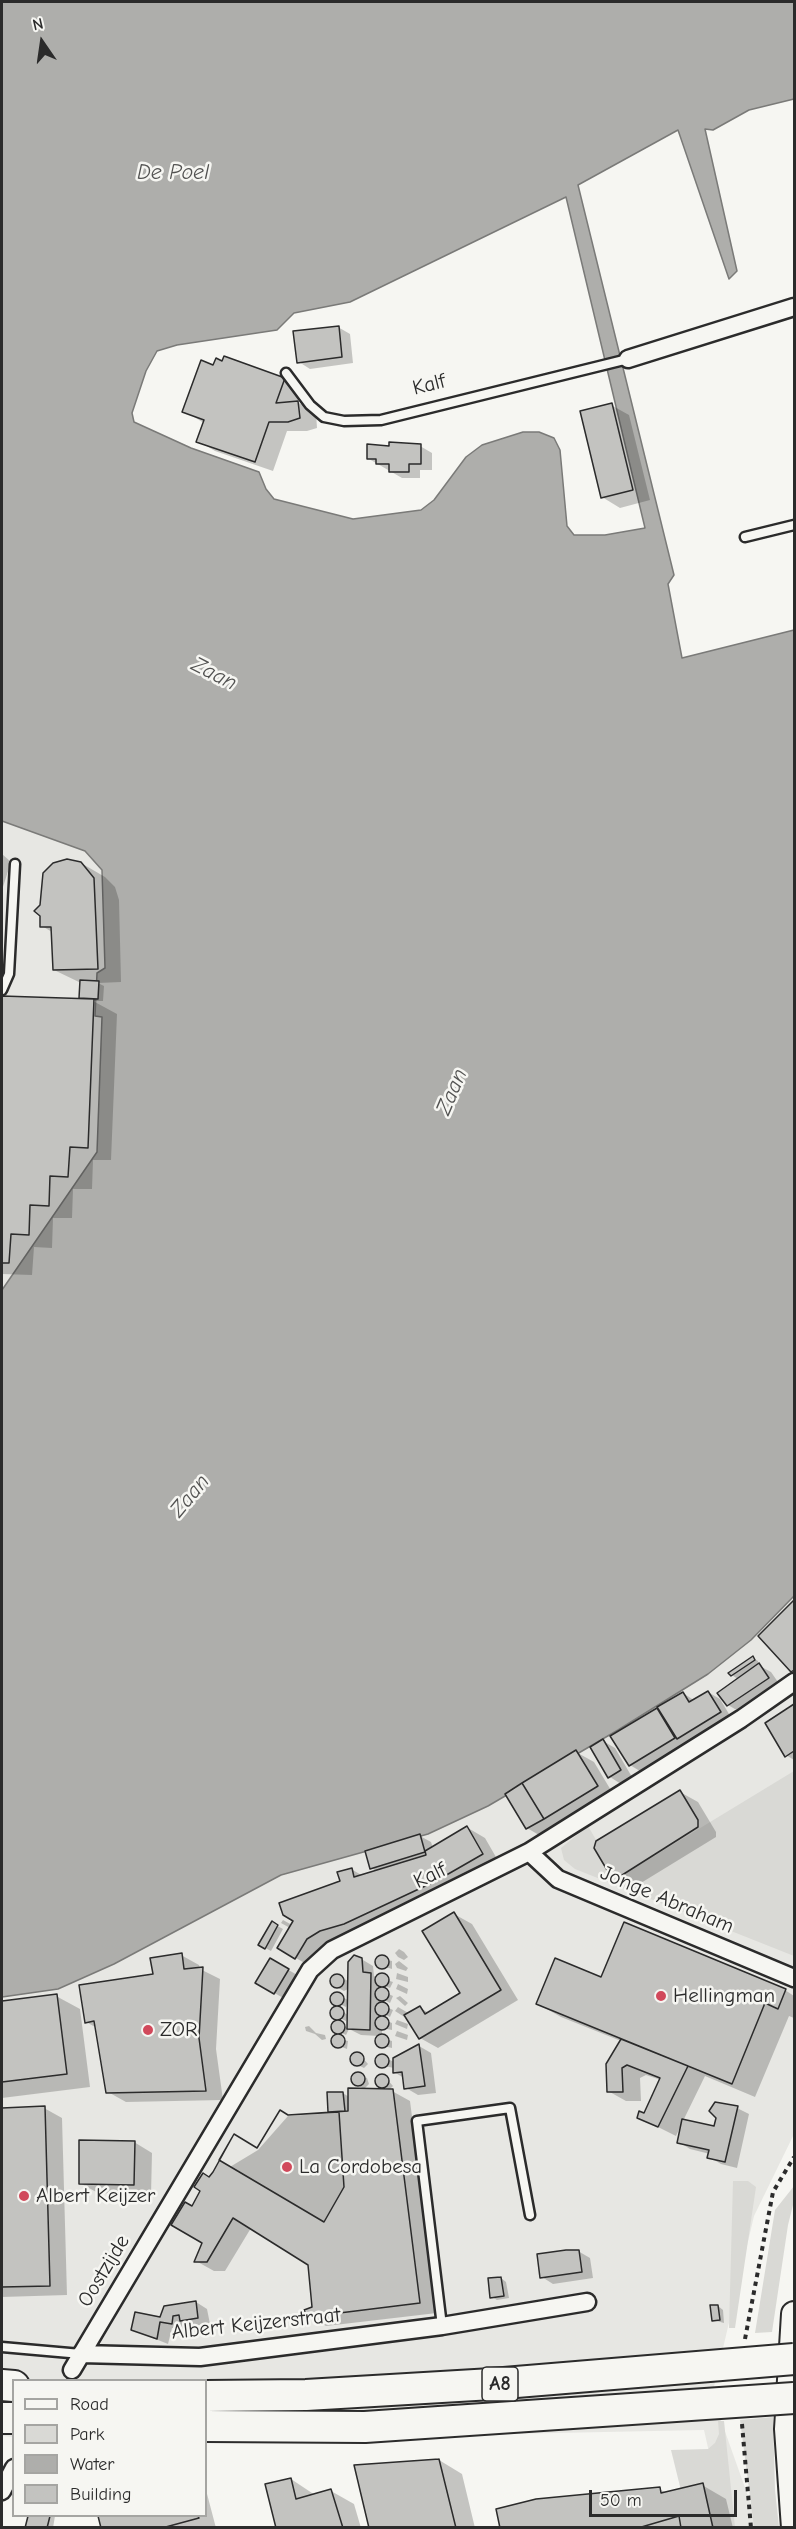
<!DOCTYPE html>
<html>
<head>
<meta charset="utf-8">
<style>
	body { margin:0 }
	#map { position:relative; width:796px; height:2529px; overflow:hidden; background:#f6f6f2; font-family:"Comic Neue",sans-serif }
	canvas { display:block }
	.frame { position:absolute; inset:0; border:3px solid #2b2b2b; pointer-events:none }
	.legend { position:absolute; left:12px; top:2379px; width:195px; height:138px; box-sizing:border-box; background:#f6f6f2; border:2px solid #a5a5a2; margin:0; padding:8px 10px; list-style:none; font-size:18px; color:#2b2b2b }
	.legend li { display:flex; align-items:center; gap:12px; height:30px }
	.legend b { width:30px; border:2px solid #a5a5a2 }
	.north { position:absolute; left:12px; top:12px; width:60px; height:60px; -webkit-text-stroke:4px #f6f6f2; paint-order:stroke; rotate:347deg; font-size:16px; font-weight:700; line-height:24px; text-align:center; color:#2b2b2b }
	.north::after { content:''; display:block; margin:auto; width:21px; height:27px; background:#2b2b2b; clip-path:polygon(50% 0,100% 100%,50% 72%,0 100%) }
	.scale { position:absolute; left:589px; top:2490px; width:148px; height:27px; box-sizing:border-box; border:3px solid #2b2b2b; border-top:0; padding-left:8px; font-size:18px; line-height:21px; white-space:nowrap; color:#2b2b2b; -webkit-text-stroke:4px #f6f6f2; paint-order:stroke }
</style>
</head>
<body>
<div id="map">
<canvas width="796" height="2529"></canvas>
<div class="frame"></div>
<ul class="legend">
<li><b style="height:8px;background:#f6f6f2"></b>Road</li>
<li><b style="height:16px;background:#d9d9d5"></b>Park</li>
<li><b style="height:16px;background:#aeaeab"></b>Water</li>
<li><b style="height:16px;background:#c3c3c0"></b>Building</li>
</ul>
<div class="north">N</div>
<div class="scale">50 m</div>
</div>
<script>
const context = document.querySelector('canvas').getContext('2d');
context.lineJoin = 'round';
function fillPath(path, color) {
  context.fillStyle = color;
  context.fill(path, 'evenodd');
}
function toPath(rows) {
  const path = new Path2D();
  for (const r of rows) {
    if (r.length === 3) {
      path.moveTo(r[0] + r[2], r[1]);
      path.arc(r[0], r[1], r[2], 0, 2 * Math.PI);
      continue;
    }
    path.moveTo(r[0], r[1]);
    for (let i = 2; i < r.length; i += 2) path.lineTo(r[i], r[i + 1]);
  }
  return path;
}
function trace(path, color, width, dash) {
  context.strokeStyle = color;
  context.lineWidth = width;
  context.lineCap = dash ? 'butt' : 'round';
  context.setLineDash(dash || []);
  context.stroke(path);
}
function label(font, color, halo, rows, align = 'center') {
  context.font = font + ' "Comic Neue",sans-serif';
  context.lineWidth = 5;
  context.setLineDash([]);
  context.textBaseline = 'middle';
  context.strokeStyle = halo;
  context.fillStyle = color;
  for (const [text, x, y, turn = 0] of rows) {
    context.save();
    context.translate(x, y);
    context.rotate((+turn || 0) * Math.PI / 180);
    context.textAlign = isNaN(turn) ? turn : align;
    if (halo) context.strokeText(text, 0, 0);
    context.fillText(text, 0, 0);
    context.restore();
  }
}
fillPath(toPath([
	[2,821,85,851,102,870,105,968,97,973,95,1016,102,1016,97,1152,2,1290],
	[794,1489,794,2134,754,2216,712,2395,759,2527,726,2527,704,2430,206,2440,206,2380,14,2380,13,2437,2,2436,2,1950]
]), '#e7e7e3');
fillPath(toPath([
	[794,1771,794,1956,575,1869,564,1860,561,1848,588,1826,618,1878],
	[733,2181,748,2181,756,2187,735,2328,729,2328],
	[794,2186,794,2201,788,2225,772,2332,755,2333,775,2210],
	[773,2417,775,2490,779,2527,754,2527,740,2420],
	[718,2421,724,2421,735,2527,690,2527,671,2450,708,2449,715,2443,719,2434]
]), '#d9d9d5');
const water = toPath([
	[2,2,794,2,794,99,749,110,713,130,705,129,737,271,729,279,678,130,578,185,674,575,668,584,682,658,794,630,794,1596,751,1640,708,1674,618,1730,488,1806,428,1834,281,1875,114,1964,58,1989,2,1997,2,1290,97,1152,102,1017,95,1016,97,973,105,968,102,870,85,851,2,821,2,2],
	[566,197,645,528,605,535,574,535,567,526,560,450,554,438,539,432,523,432,482,445,466,457,434,500,421,510,353,519,274,499,266,489,259,472,191,448,134,422,132,413,146,371,157,351,177,345,277,330,294,313,350,302,566,197]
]);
fillPath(water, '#aeaeab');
trace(water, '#7a7a78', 1.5);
fillPath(toPath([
	[338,327,350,334,353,363,310,369,299,362],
	[214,367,284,380,302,390,297,402,316,412,317,428,307,431,287,431,273,471,215,451,198,441,204,423,184,411],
	[611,405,629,415,650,500,620,508,602,497],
	[390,443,420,446,432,453,432,470,420,470,420,478,402,478,369,459,390,448],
	[2,854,11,862,2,890],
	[81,863,105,877,115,887,119,900,121,982,98,983,104,986,103,1001,93,1001,117,1014,111,1160,93,1160,92,1189,73,1189,72,1218,53,1218,52,1248,34,1247,32,1275,2,1274,2,997,86,1000,81,997,81,983,54,970,52,932,42,926],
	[794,1602,794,1672,760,1636],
	[753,1658,758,1661,758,1665,771,1672,780,1685,740,1712,728,1705,739,1680,732,1675],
	[708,1692,720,1699,732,1719,648,1776,630,1765,657,1710,662,1713,683,1693,695,1701],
	[794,1706,794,1760,786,1755,767,1723],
	[603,1741,615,1748,632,1777,621,1784,610,1777],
	[576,1752,594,1762,615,1797,563,1828,557,1824,539,1835,527,1828],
	[680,1792,698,1802,716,1832,716,1837,636,1886,611,1874],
	[468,1828,485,1838,500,1864,313,1968,279,1948,290,1928,281,1923,283,1920,292,1925,311,1896,310,1892,342,1882,351,1869,363,1876,377,1872,372,1868,420,1836,431,1842,433,1848],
	[454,1914,472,1924,518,2000,438,2048,420,2038,406,2018,395,2011,398,2007,410,2014,420,2008,429,2013,462,1994],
	[272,1923,283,1929,271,1951,260,1945],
	[399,1949,404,1952,408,1957,404,1960,398,1957,395,1953],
	[181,1955,199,1965,200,1969,220,1979,216,2049,223,2100,126,2102,108,2092,97,2028,86,2022],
	[358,1957,373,1966,374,1976,393,1982,390,1988,382,1985,382,1991,393,1996,390,2003,382,1999,382,2005,393,2010,390,2017,382,2013,382,2019,392,2023,392,2030,382,2028,382,2038,392,2041,392,2048,379,2045,379,2036,361,2035,349,2029,350,1988,344,1991,333,1985,333,1977,337,1975,350,1982],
	[379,1958,392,1961,392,1969,379,1965],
	[271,1960,306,1980,292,2003,257,1983],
	[399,1961,408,1968,406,1971,397,1968,395,1964],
	[397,1973,408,1977,408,1982,396,1979],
	[602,1979,785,1990,794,1996,794,2018,789,2016,755,2097,705,2076,683,2121,716,2128,718,2117,711,2110,712,2106,720,2103,737,2108,749,2114,737,2168,721,2164,709,2157,710,2154,690,2149,679,2142,681,2125,676,2136,638,2117,645,2115,661,2080,646,2075,640,2078,641,2101,626,2101,608,2091,621,2041,561,2017,538,2004],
	[398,1984,408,1989,407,1994,396,1989],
	[336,1994,348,2000,346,2007,333,2001],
	[56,1996,80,2009,90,2087,2,2098,2,2002],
	[400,1996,408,2003,405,2006,396,1998],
	[336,2008,348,2015,346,2021,333,2015],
	[397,2020,408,2024,407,2029,395,2024],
	[336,2022,349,2029,346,2035,333,2029],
	[309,2026,316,2033,325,2035,326,2039,322,2040,315,2034,306,2031,305,2027],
	[397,2031,408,2035,407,2040,395,2036],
	[334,2038,348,2041,347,2049,334,2044],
	[419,2046,431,2053,436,2093,418,2095,406,2088,404,2078,394,2072,394,2068,379,2065,379,2057,382,2056,394,2062],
	[359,2054,368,2064,364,2068,352,2062,353,2056],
	[358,2074,367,2078,369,2084,364,2089,356,2084,353,2078],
	[384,2076,393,2086,389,2090,377,2084,378,2078],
	[392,2091,410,2101,437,2313,326,2326,308,2315,314,2308,310,2264,251,2228,225,2271,214,2271,196,2261,204,2242,192,2208,210,2179,258,2150,288,2116,334,2113,330,2111,343,2093,349,2097],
	[44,2108,62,2118,67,2295,2,2297,2,2109],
	[134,2142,152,2153,151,2195,98,2193,80,2183],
	[578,2251,590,2258,593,2278,553,2284,542,2277],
	[501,2278,506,2282,509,2298,497,2300,492,2297],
	[196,2302,207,2309,210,2324,193,2326,185,2322,183,2330,172,2328,168,2344,133,2330],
	[718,2306,723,2310,724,2323,713,2320],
	[439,2460,462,2474,475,2528,371,2528],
	[291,2479,315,2495,331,2491,354,2504,361,2528,278,2528],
	[702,2485,726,2499,733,2528,502,2528,659,2489,667,2493],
	[206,2490,216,2528,102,2528,99,2516,206,2516],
	[30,2516,55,2516,53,2528,27,2528]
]), '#0003');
const building = toPath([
	[339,326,342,357,297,363,293,331,339,326],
	[224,356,285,378,276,403,298,401,300,418,288,422,269,422,255,462,196,442,204,420,182,412,201,360,213,365,216,358,222,361,224,356],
	[612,403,633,490,601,498,580,411,612,403],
	[389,442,421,444,421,464,409,464,409,472,389,472,389,464,376,464,376,459,367,459,367,444,389,446,389,442],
	[67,859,81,862,94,878,98,969,53,970,51,927,40,927,40,916,34,911,40,905,43,873,53,863,67,859],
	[80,980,99,981,98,999,79,998,80,980],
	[2,996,94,999,88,1148,70,1147,68,1177,50,1176,49,1206,30,1205,29,1235,11,1234,9,1263,2,1263,2,996],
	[794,1600,794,1670,791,1672,758,1636,794,1600],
	[753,1656,755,1660,731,1676,728,1673,753,1656],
	[759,1663,769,1678,727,1706,717,1693,759,1663],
	[708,1691,721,1712,677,1739,657,1707,683,1692,689,1702,708,1691],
	[794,1704,794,1751,785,1757,765,1723,794,1704],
	[657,1708,675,1738,629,1766,610,1736,657,1708],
	[603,1739,621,1770,608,1778,590,1747,603,1739],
	[576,1750,598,1786,544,1819,522,1783,576,1750],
	[522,1783,544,1819,526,1829,505,1794,522,1783],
	[680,1790,698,1820,698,1827,619,1877,610,1875,594,1848,596,1841,680,1790],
	[467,1826,483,1854,436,1881,344,1924,320,1931,307,1939,295,1959,277,1948,293,1921,283,1915,279,1903,340,1881,337,1872,352,1868,354,1877,426,1855,425,1851,467,1826],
	[420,1834,425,1852,370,1869,365,1851,420,1834],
	[454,1912,501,1990,419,2039,404,2015,420,2006,425,2014,460,1993,422,1931,454,1912],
	[272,1921,278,1925,265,1949,258,1945,272,1921],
	[624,1922,786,1989,778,2009,765,2003,732,2084,536,2004,555,1958,601,1977,624,1922],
	[182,1953,184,1969,203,1967,199,2038,206,2091,106,2093,94,2021,85,2023,79,1985,153,1974,150,1958,182,1953],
	[354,1955,362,1958,363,1972,371,1973,370,2030,347,2029,348,1962,354,1955],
	[382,1962,7],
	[270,1958,289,1969,274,1994,255,1983,270,1958],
	[382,1980,7],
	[337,1981,7],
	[382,1994,7],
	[337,1999,7],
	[57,1994,67,2074,2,2082,2,2001,57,1994],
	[382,2009,7],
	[337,2013,7],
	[382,2023,7],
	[338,2027,7],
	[382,2041,7],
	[338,2041,7],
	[621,2039,688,2066,658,2127,637,2118,639,2111,644,2113,660,2078,627,2065,622,2068,623,2092,607,2092,606,2064,621,2039],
	[419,2044,425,2086,404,2089,402,2072,393,2073,393,2058,419,2044],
	[357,2059,7],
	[382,2061,7],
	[358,2079,7],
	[382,2081,7],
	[348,2088,393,2089,420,2303,307,2317,304,2310,312,2307,308,2265,233,2218,207,2262,194,2262,202,2243,171,2225,185,2202,192,2206,200,2191,194,2187,203,2173,209,2177,213,2172,234,2134,257,2148,280,2110,288,2115,348,2111,348,2088],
	[327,2092,343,2092,345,2111,328,2112,327,2092],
	[715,2102,738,2106,725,2162,707,2158,709,2150,677,2143,682,2119,714,2126,716,2118,709,2111,715,2102],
	[45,2106,50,2286,2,2287,2,2108,45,2106],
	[280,2110,288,2115,339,2112,344,2187,324,2222,219,2160,234,2134,257,2148,280,2110],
	[79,2140,135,2141,134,2185,79,2184,79,2140],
	[566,2250,579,2250,582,2272,540,2278,537,2254,566,2250],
	[501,2277,504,2296,490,2298,488,2278,501,2277],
	[196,2301,198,2318,180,2321,179,2315,173,2316,172,2324,160,2322,157,2339,131,2330,135,2312,160,2317,164,2306,196,2301],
	[710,2305,718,2305,720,2320,712,2321,710,2305],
	[439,2459,456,2528,369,2528,354,2465,439,2459],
	[291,2478,296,2499,331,2489,343,2528,276,2528,265,2484,291,2478],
	[703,2483,713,2528,681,2528,679,2516,638,2528,500,2528,496,2509,536,2499,660,2487,661,2493,703,2483],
	[28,2516,50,2516,47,2528,25,2528,28,2516],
	[98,2516,198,2516,199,2518,162,2528,101,2528,98,2516]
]);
fillPath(building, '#c3c3c0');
trace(building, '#2b2b2b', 1.5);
const lane = toPath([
	[286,373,310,405,324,417,344,421,381,420,628,359],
	[745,537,794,525],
	[2,990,9,974,15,864],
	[442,2326,417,2121,510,2108,530,2215],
	[2,2347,81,2354]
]);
const street = toPath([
	[628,359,794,307],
	[529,1852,558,1879,794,1978],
	[81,2354,200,2357,442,2326,587,2302],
	[72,2370,310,1970,332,1950,529,1852,741,1719,794,1682],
	[2,2491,14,2468]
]);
const secondary = toPath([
	[794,2528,787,2429,794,2314]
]);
const highway = toPath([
	[2,2385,14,2386],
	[2,2418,14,2418]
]);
trace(lane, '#2b2b2b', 13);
trace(street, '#2b2b2b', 21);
trace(secondary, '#2b2b2b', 28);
trace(highway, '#2b2b2b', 34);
trace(toPath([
	[745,2339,773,2192,794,2157],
	[742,2424,751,2528]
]), '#2b2b2b', 4, [4.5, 4.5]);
trace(lane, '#f6f6f2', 8);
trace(street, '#f6f6f2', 16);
trace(secondary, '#f6f6f2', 24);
trace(highway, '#f6f6f2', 30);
const highwayBridge = toPath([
	[206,2396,306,2395,492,2384,794,2359],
	[206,2426,365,2427,794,2398]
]);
trace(highwayBridge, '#2b2b2b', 34, []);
trace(highwayBridge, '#f6f6f2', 30);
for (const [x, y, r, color] of [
	[661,1996,6,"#d1495b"],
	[148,2030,6,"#d1495b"],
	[287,2167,6,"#d1495b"],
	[24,2196,6,"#d1495b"]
]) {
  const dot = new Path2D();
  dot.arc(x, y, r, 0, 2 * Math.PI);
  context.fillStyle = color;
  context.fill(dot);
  trace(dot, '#f6f6f2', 2);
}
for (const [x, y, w] of [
	[500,2384,36]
]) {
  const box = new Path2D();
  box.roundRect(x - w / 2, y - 17, w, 34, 4.5);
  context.fillStyle = '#f6f6f2';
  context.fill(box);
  trace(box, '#2b2b2b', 1.5);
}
label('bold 20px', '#2b2b2b', null, [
	["A8",500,2384]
]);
label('21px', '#2b2b2b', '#f6f6f2', [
	["Kalf",429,385,-14],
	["Kalf",430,1876,-26],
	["Jonge Abraham",667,1900,23],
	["Oostzijde",104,2271,-59],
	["Albert Keijzerstraat",256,2324,-6]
]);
label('21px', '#2b2b2b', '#f6f6f2', [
	["Hellingman",673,1996],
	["ZOR",160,2030],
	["La Cordobesa",299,2167],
	["Albert Keijzer",36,2196]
], 'left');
label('italic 22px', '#525251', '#f6f6f2', [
	["De Poel",173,173],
	["Zaan",214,674,27],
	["Zaan",452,1092,-67],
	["Zaan",190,1496,-50]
]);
</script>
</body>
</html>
